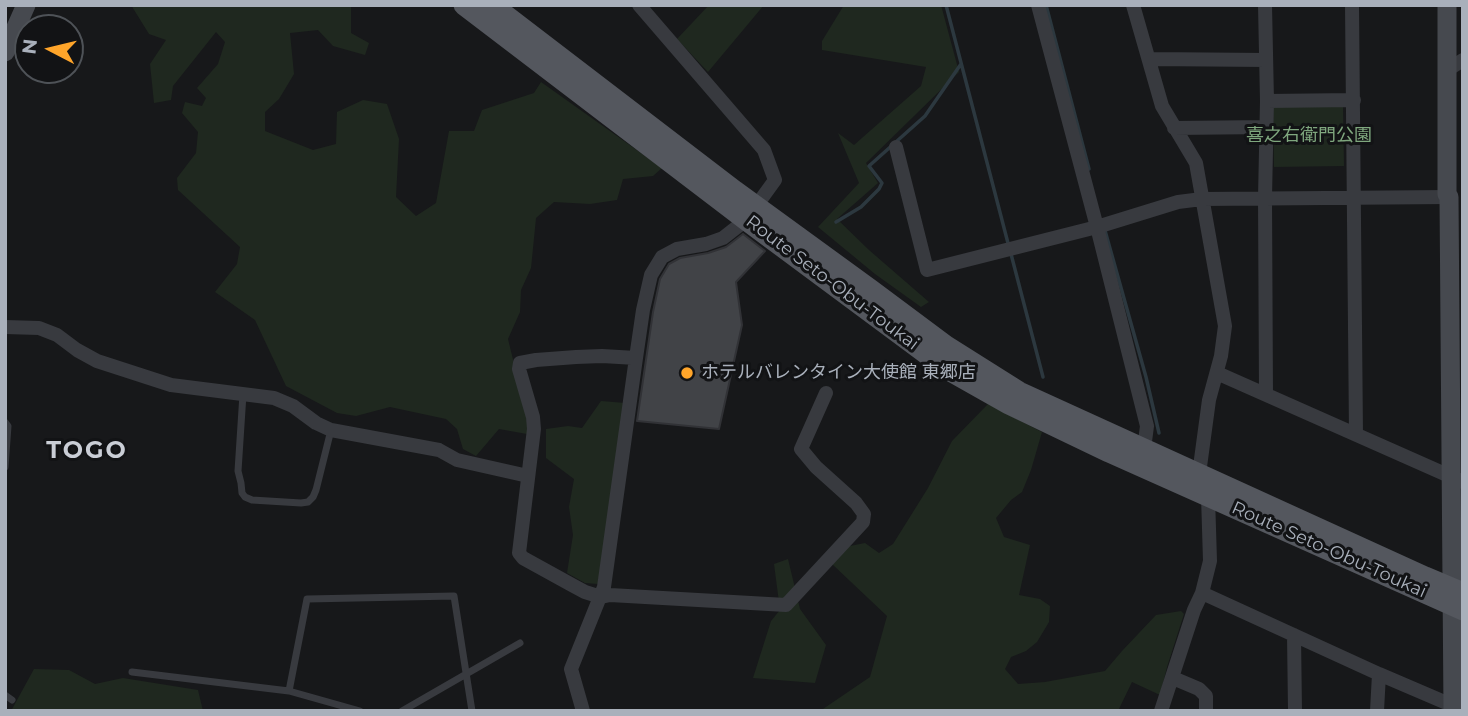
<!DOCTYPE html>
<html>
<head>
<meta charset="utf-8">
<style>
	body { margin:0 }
	#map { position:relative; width:1468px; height:716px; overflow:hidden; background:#17181a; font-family:Montserrat,sans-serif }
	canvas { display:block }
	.frame { position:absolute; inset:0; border:7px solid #a9b0bb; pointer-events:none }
	.north { position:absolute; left:14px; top:14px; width:70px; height:70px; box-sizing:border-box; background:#121315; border:2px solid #4e5257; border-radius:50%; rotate:277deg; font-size:19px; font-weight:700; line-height:28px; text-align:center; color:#a9b0bb }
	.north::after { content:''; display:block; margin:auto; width:24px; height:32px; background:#ffa52a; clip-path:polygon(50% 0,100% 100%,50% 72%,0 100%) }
</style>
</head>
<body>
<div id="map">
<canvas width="1468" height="716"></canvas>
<div class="frame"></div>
<div class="north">N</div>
</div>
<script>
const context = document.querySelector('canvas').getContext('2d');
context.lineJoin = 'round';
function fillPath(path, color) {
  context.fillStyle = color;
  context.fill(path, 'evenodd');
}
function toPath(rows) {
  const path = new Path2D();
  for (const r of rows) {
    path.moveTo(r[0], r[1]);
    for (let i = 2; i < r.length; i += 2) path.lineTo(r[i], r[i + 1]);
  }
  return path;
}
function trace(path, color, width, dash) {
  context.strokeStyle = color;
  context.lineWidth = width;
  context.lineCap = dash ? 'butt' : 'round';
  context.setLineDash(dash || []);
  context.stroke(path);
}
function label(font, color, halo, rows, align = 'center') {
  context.font = font + ' Montserrat,"Noto Sans JP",sans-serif';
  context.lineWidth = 6;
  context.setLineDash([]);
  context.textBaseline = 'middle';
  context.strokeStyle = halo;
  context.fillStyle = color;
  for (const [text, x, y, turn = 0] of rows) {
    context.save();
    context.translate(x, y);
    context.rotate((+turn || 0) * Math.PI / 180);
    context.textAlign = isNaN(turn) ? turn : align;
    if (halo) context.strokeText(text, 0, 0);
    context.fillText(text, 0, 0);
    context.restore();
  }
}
fillPath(toPath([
	[131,5,351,5,351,33,369,43,365,55,333,46,318,30,290,33,294,74,279,99,265,112,265,131,313,150,336,144,337,112,363,100,387,104,399,139,396,197,416,216,436,203,449,131,474,131,482,110,534,93,541,82,662,168,653,176,623,179,617,200,590,204,554,202,536,218,531,268,521,290,520,312,508,339,527,417,527,434,499,429,476,456,463,449,457,429,446,419,390,407,356,416,337,413,286,386,255,320,215,292,237,264,240,247,178,190,177,178,196,153,198,132,182,113,185,102,202,106,206,98,197,88,218,64,225,42,216,32,173,86,171,100,154,103,150,64,166,40,149,34],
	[709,5,764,5,708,72,677,39],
	[844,5,941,5,959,72,866,163,878,183,837,219,869,250,929,302,921,307,875,274,818,227,859,183,838,133,854,145,921,86,926,67,822,50,822,41],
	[1273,106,1343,106,1344,166,1274,167],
	[601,401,625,403,598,584,585,583,567,573,573,535,569,507,574,479,546,458,546,429,568,426,582,428],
	[988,404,1042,432,1031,470,1022,492,1011,500,996,518,1004,537,1030,545,1019,595,1040,599,1050,606,1049,622,1037,642,1026,651,1011,657,1005,669,1018,684,1045,682,1105,671,1122,651,1156,615,1181,611,1184,614,1167,667,1160,695,1132,682,1118,711,820,711,870,677,887,616,832,564,845,547,865,543,879,553,893,544,928,488,952,441],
	[788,559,800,609,826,645,815,683,753,678,771,621,780,610,774,564],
	[34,669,69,670,95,684,123,678,198,690,203,711,11,711]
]), '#1f281f');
trace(toPath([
	[946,5,1009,247],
	[1046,5,1089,169],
	[836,222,861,207,879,189,882,183,869,166,925,116,961,64],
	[1104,227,1146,377,1159,433],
	[1011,254,1043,377]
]), '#2c383f', 3.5);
const building = toPath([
	[743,234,765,251,736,282,742,325,719,429,637,421,653,312,660,279,669,264,680,258,708,253,726,247,743,234]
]);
fillPath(building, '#414347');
trace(building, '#313236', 2);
trace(toPath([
	[243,394,238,471,241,483,242,493,245,497,252,500,301,503,308,502,313,497,316,490,331,430],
	[5,422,8,426,5,467],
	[132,672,289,691,360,711],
	[289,691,307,599,454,596,472,711],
	[5,695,12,700],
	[402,711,520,643]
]), '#383a3f', 7);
trace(toPath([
	[1038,5,1097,227,1147,426,1144,449],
	[1133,5,1162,106,1196,163,1225,326,1221,356,1209,400,1199,474],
	[1265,5,1267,101,1265,198,1266,394],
	[1352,5,1356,434],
	[1149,59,1266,60],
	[1447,70,1463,60],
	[1267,101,1354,100],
	[1174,128,1267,127],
	[896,147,927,270,1097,227,1178,202,1202,199,1449,197],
	[5,327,39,328,57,335,77,350,97,361,171,385,274,398,293,406,316,423,331,430,439,450,457,460,528,476],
	[636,358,602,356,576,357,536,360,520,363,519,369,533,417,534,429,519,553,523,558,572,585,585,592,601,597,610,595,786,605,863,522,864,514,856,503,816,467,801,449,826,393],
	[1217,373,1463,482],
	[1202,593,1379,674,1463,710],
	[1294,635,1295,711],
	[1173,678,1199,689,1206,696,1206,711],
	[583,711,571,669,604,587,636,358,643,310,651,275,662,257,677,249,706,244,723,238,746,220,775,180,764,150,639,5],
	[1161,711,1194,610,1202,593,1210,561,1208,496],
	[1377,711,1379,674]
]), '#383a3f', 14);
trace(toPath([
	[1447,5,1447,194,1449,197,1453,711],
	[5,52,26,5]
]), '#46494f', 19);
trace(toPath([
	[464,5,746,220,947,369,1009,404,1109,452,1463,610],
	[492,5,735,191,871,290,946,346,1019,392,1425,577,1463,593]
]), '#54575e', 21);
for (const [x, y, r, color] of [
	[687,373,7,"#ffa52a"]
]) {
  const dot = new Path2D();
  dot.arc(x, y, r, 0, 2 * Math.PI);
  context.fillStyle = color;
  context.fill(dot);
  trace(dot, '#121315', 2.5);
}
label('18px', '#7fa77e', '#121315', [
	["喜之右衛門公園",1309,136]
]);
label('18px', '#a9b0bb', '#121315', [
	["Route Seto-Obu-Toukai",832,283,37],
	["Route Seto-Obu-Toukai",1329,550,24]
]);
label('18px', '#a9b0bb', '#121315', [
	["ホテルバレンタイン大使館 東郷店",701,373]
], 'left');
context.letterSpacing = '2px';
label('bold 24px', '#caced6', '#121315', [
	["TOGO",87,451]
]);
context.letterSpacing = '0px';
</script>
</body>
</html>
